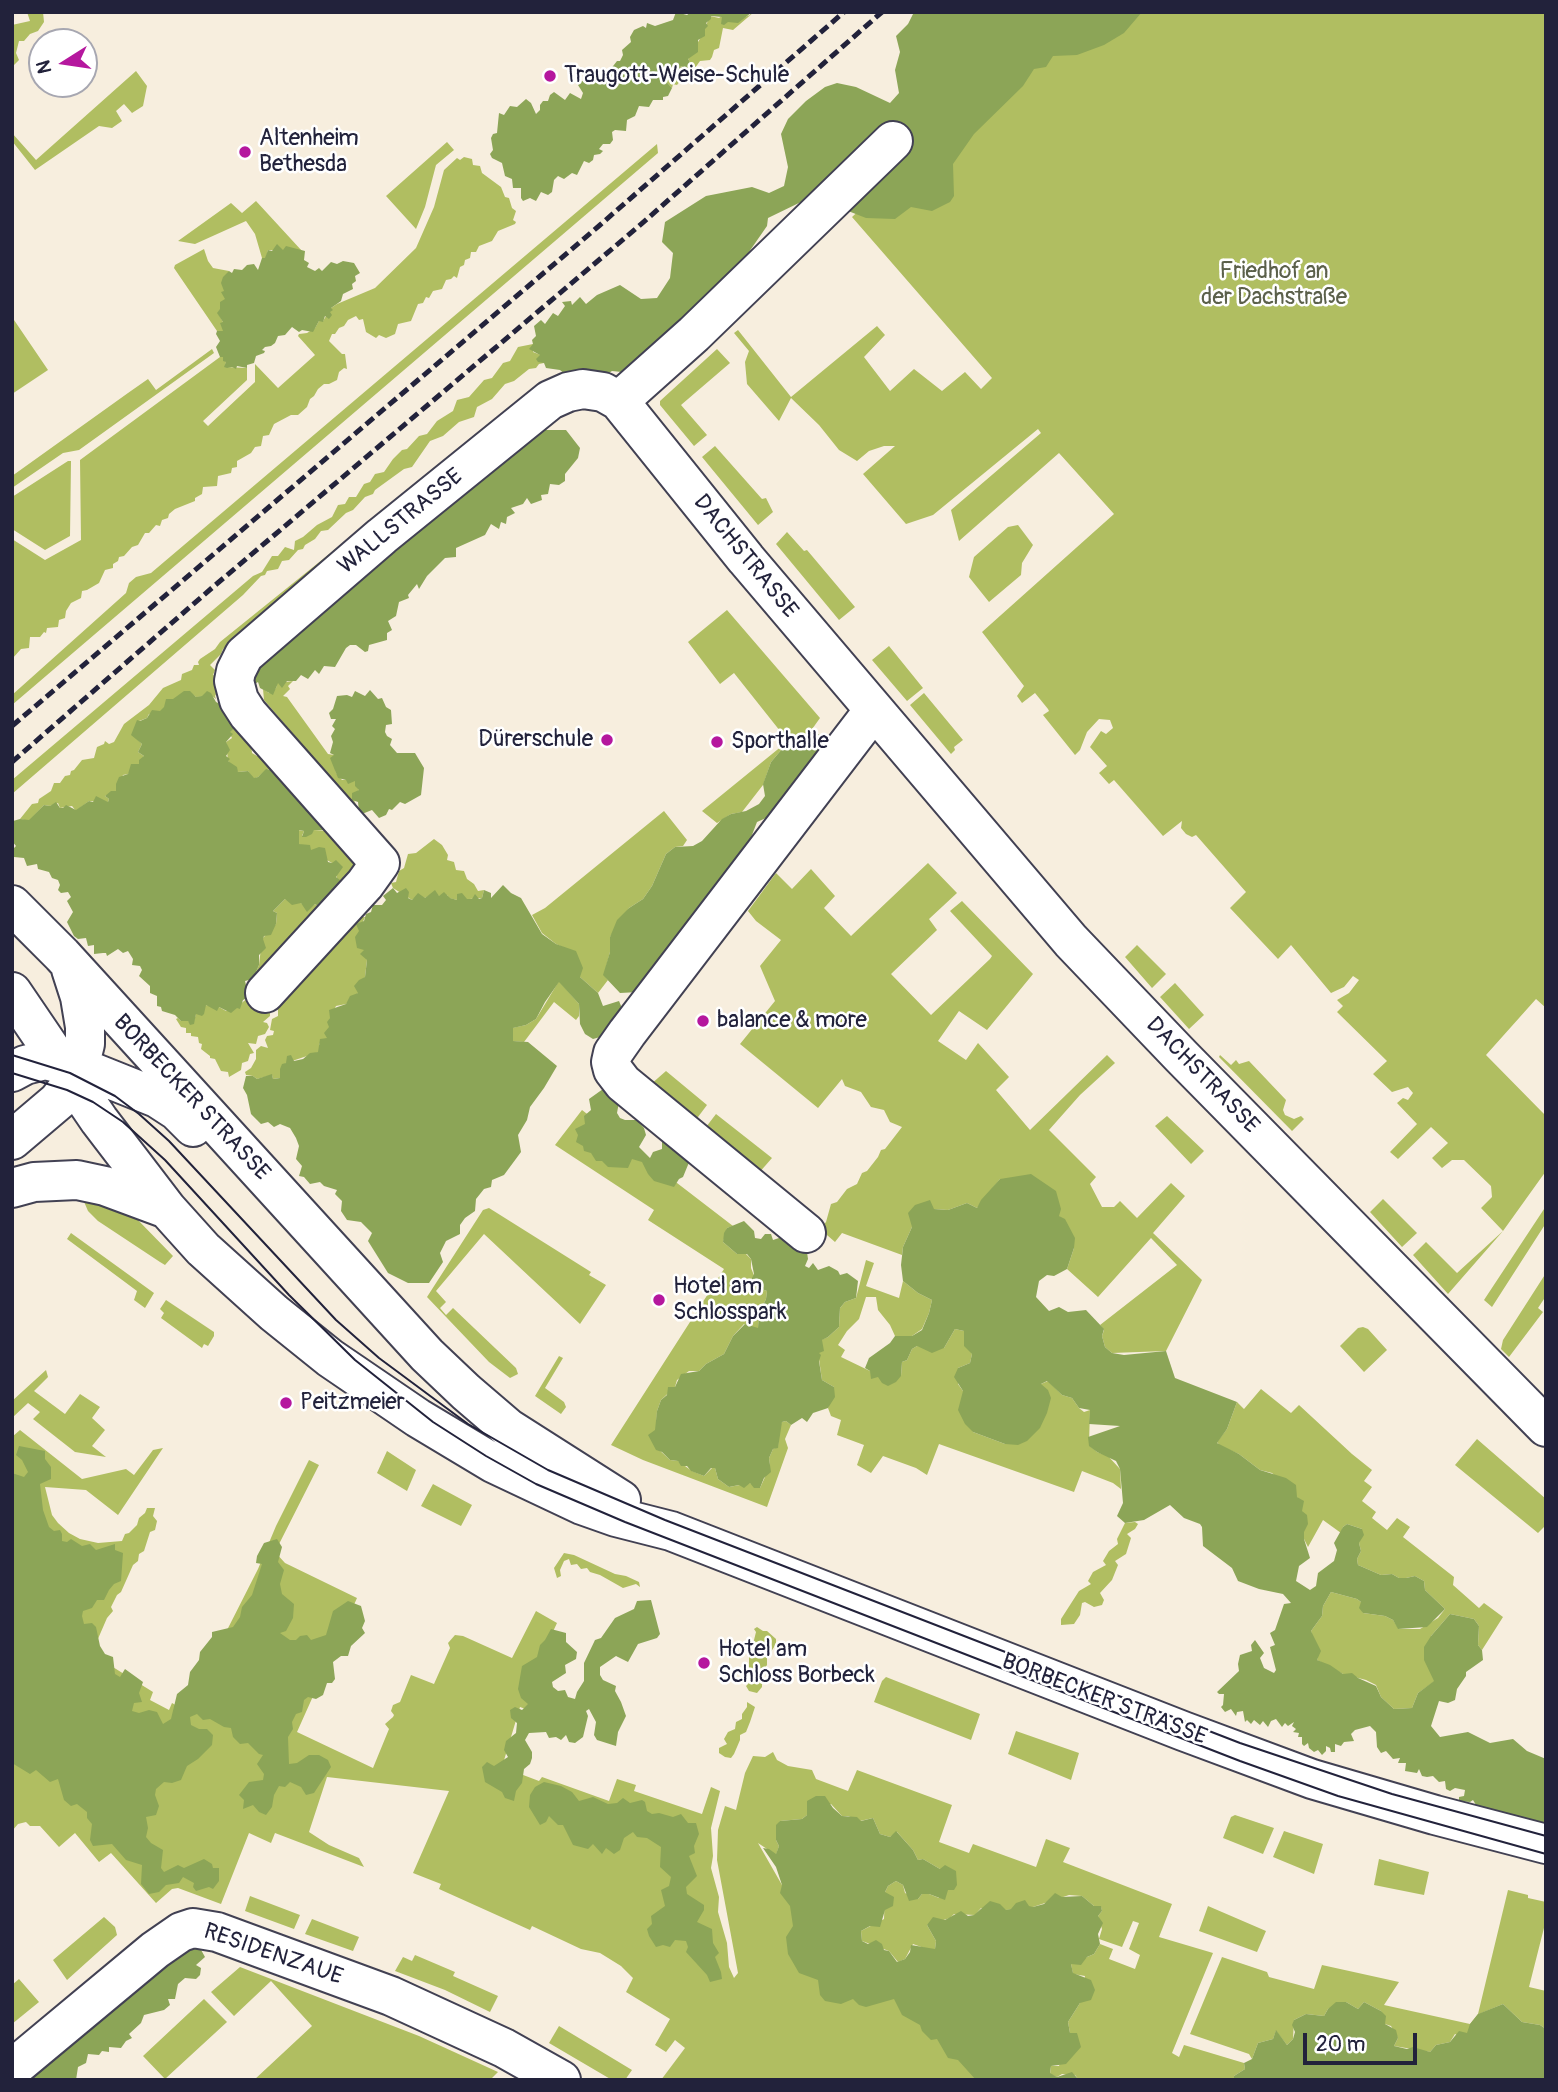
<!DOCTYPE html>
<html>
<head>
<meta charset="utf-8">
<style>
	body { margin:0 }
	#map { position:relative; width:1558px; height:2092px; overflow:hidden; background:#f7eede; font-family:Pangolin,sans-serif }
	canvas { display:block }
	.frame { position:absolute; inset:0; border:14px solid #22223b; pointer-events:none }
	.north { position:absolute; left:28px; top:28px; width:70px; height:70px; box-sizing:border-box; background:#fff; border:2px solid #a7a7b1; border-radius:50%; rotate:258deg; font-size:19px; font-weight:700; line-height:28px; text-align:center; color:#22223b }
	.north::after { content:''; display:block; margin:auto; width:24px; height:32px; background:#b5179e; clip-path:polygon(50% 0,100% 100%,50% 72%,0 100%) }
	.scale { position:absolute; left:1303px; top:2033px; width:114px; height:32px; box-sizing:border-box; border:4px solid #22223b; border-top:0; padding-left:9px; font-size:21px; line-height:24px; white-space:nowrap; color:#22223b; -webkit-text-stroke:5px #fff; paint-order:stroke }
</style>
</head>
<body>
<div id="map">
<canvas width="1558" height="2092"></canvas>
<div class="frame"></div>
<div class="north">N</div>
<div class="scale">20 m</div>
</div>
<script>
const context = document.querySelector('canvas').getContext('2d');
context.lineJoin = 'round';
function fillPath(path, color) {
  context.fillStyle = color;
  context.fill(path, 'evenodd');
}
function toPath(rows) {
  const path = new Path2D();
  for (const r of rows) {
    path.moveTo(r[0], r[1]);
    for (let i = 2; i < r.length; i += 2) path.lineTo(r[i], r[i + 1]);
  }
  return path;
}
function trace(path, color, width, dash) {
  context.strokeStyle = color;
  context.lineWidth = width;
  context.lineCap = dash ? 'butt' : 'round';
  context.setLineDash(dash || []);
  context.stroke(path);
}
function label(font, color, halo, rows, align = 'center') {
  context.font = font + ' Pangolin,sans-serif';
  context.lineWidth = 5;
  context.setLineDash([]);
  context.textBaseline = 'middle';
  context.strokeStyle = halo;
  context.fillStyle = color;
  for (const [text, x, y, turn = 0] of rows) {
    context.save();
    context.translate(x, y);
    context.rotate((+turn || 0) * Math.PI / 180);
    context.textAlign = isNaN(turn) ? turn : align;
    if (halo) context.strokeText(text, 0, 0);
    context.fillText(text, 0, 0);
    context.restore();
  }
}
fillPath(toPath([
	[27,12,43,12,44,22,38,31,30,34,24,41,19,41,16,53,19,60,12,67,12,25,30,21],
	[751,12,754,12,733,30,723,28,719,48,714,50,712,57,710,60,700,61,695,68,689,69,677,85,673,84,672,88,663,78,666,71,672,70,677,76,681,66,686,69,690,62,688,59,701,37,710,16,719,18,722,16,728,21,735,21,750,15],
	[1053,12,1546,12,1546,1008,1536,999,1486,1055,1546,1116,1546,1171,1503,1231,1448,1294,1413,1255,1426,1242,1457,1273,1503,1231,1481,1208,1492,1197,1491,1186,1464,1160,1452,1160,1442,1168,1432,1158,1448,1143,1431,1127,1398,1159,1390,1152,1417,1124,1397,1103,1403,1098,1408,1100,1413,1093,1408,1087,1392,1092,1373,1074,1387,1061,1337,1012,1343,1006,1337,1000,1349,993,1359,980,1353,976,1344,987,1331,993,1291,945,1278,959,1230,908,1246,892,1196,835,1192,837,1186,834,1181,828,1182,821,1163,836,1114,780,1109,784,1099,773,1107,766,1090,747,1101,731,1106,734,1113,728,1110,720,1099,719,1087,732,1080,750,1075,755,1043,715,1049,711,1048,709,1035,693,1022,703,1017,696,1024,686,982,632,1114,514,1059,453,959,541,951,510,1041,433,1038,429,933,515,906,524,863,474,895,446,884,446,869,451,857,461,839,450,819,425,791,398,779,421,747,384,745,362,749,351,734,333,738,330,791,397,877,326,885,335,864,357,890,391,914,369,942,391,965,372,981,389,992,378,852,217,889,183],
	[136,71,147,86,143,106,132,113,124,104,116,111,122,121,112,128,99,126,35,170,12,141,12,133,36,160],
	[447,142,454,150,436,165,425,207,416,229,386,196],
	[657,144,658,153,12,705,12,695,126,593,129,583,136,577,151,573],
	[464,157,472,159,473,165,480,166,482,173,501,187,505,197,509,198,512,208,516,211,513,220,516,222,515,224,498,231,492,241,479,246,476,252,471,252,470,258,465,260,464,265,460,267,457,278,454,276,451,279,446,280,442,289,433,291,429,298,426,297,423,303,418,304,411,321,398,324,395,334,386,338,379,335,376,338,366,332,363,319,359,320,356,316,348,320,344,326,339,328,335,334,332,334,329,341,342,354,345,354,347,369,344,368,339,372,337,380,329,384,324,384,318,389,314,396,310,399,307,407,298,415,291,415,274,424,269,435,263,436,261,446,255,447,251,453,237,461,237,467,232,468,231,473,218,476,217,486,203,487,202,494,195,498,195,501,175,509,169,514,168,518,162,520,160,526,156,525,149,533,145,533,138,545,132,547,124,556,119,557,118,561,113,564,113,568,105,570,99,583,87,590,82,591,81,598,71,603,66,611,65,618,59,620,58,627,47,628,46,633,44,632,40,637,30,637,29,648,21,649,12,659,12,539,45,560,81,540,80,460,220,357,223,356,226,362,225,367,247,368,247,380,203,421,208,426,255,382,255,364,278,388,315,355,298,336,299,334,307,333,315,328,319,321,323,321,331,308,337,304,375,288,416,248,434,207,444,170,457,158,460,160],
	[256,201,302,251,268,250,266,258,262,258,255,234,246,221,195,244,178,241,231,203,242,213],
	[204,249,208,261,213,268,229,271,224,291,226,300,218,313,223,322,223,331,217,331,174,268,175,265],
	[12,317,48,370,12,394],
	[533,344,533,352,541,355,544,363,539,364,536,368,529,369,514,381,505,384,492,399,477,407,474,417,459,422,443,436,430,441,412,467,404,469,375,490,373,494,365,497,353,510,346,513,328,530,321,531,315,539,305,545,303,549,298,550,289,560,282,561,278,569,267,571,265,575,261,576,243,595,12,794,12,780,253,576,262,572,272,556,278,556,285,547,294,550,295,541,303,537,317,525,332,517,338,505,345,504,349,497,356,497,364,484,370,482,375,474,384,472,393,459,402,450,407,449,419,436,427,434,437,421,453,411,457,400,469,397,484,380,492,378,503,363,510,361,518,347],
	[212,349,214,353,79,450,63,453,12,488,12,476,128,393,148,379,156,390],
	[717,349,730,363,681,405,707,435,694,446,660,405,660,401],
	[524,397,476,442,254,620,250,624,252,626,223,649,221,654,210,665,215,670,213,675,216,676,218,684,215,686,218,691,215,696,216,699,212,696,196,697,192,694,182,694,160,712,149,714,147,718,139,721,136,738,142,744,138,752,144,756,140,764,135,765,128,774,123,775,116,791,105,796,109,799,108,802,89,801,76,811,72,806,60,808,58,803,50,806,44,805,29,821,20,819,32,804,38,803,39,799,51,791,54,783,60,783,65,776,70,775,71,771,74,770,82,760,94,758,97,747,104,744,105,741,109,744,114,742,124,724,149,705,163,688,181,680,182,674,192,670,194,665,199,665,198,662,200,659,215,649,220,642],
	[715,446,762,499,766,498,773,512,758,525,702,457],
	[68,461,71,461,70,536,45,550,12,529,12,497],
	[1018,525,1033,545,1022,563,1021,575,989,602,969,577,974,557,1008,527],
	[787,532,804,551,807,550,855,607,839,620,776,544],
	[727,610,820,718,810,732,782,749,771,762,763,785,742,812,731,814,717,823,702,811,788,741,734,673,720,684,688,642],
	[889,646,923,688,907,701,872,660],
	[293,681,288,686,290,689,283,696,287,697,328,754,334,755,336,773,342,780,355,780,359,790,353,798,359,811,264,700,263,689,269,693,276,688,277,683],
	[924,693,963,740,954,747,955,750,951,754,910,705],
	[237,726,244,740,248,740,251,744,252,753,257,756,261,754,270,763,269,769,266,770,258,777,253,779,248,771,238,772,228,761,226,742,232,738,229,732],
	[664,811,687,840,683,846,675,847,666,854,652,886,643,899,629,908,610,937,610,952,604,975,608,980,598,993,580,977,569,950,556,944,542,933,532,915,545,908],
	[298,830,304,831,302,836,314,830,330,831,336,844,339,843,350,853,348,856,353,858,354,865,350,869,352,871,350,875,345,877,346,880,339,884,332,863,299,844],
	[434,839,442,845,448,855,447,860,454,862,456,870,464,871,467,879,474,884,478,891,484,890,482,898,457,900,449,898,447,895,439,896,432,894,425,898,416,897,412,900,393,888,391,883,396,882,399,871,404,868,408,854,416,853],
	[928,863,957,893,929,919,937,930,891,974,931,1015,990,959,992,956,950,911,962,901,1033,974,987,1030,959,1011,938,1041,966,1060,978,1043,1009,1077,996,1090,1030,1130,1107,1055,1115,1063,1080,1095,1049,1130,1096,1177,1090,1184,1102,1207,1114,1207,1120,1201,1137,1218,1171,1183,1185,1196,1153,1233,1202,1280,1166,1351,1112,1353,1105,1347,1102,1336,1104,1330,1100,1325,1177,1265,1151,1238,1098,1297,1067,1269,1074,1248,1059,1216,1000,1179,977,1208,967,1203,948,1210,934,1209,912,1227,903,1247,902,1255,842,1233,835,1242,820,1229,826,1222,831,1204,837,1202,847,1189,857,1184,862,1173,867,1171,878,1157,881,1150,885,1149,902,1127,890,1122,884,1110,871,1107,861,1092,845,1086,842,1079,818,1108,740,1044,775,1001,760,966,781,940,756,921,748,911,776,873,792,889,811,869,835,896,824,908,851,936],
	[285,899,312,906,315,904,321,908,258,974,255,974,259,965,262,939,276,924,277,913,273,911],
	[359,917,365,917,359,931,367,960,365,977,358,993,346,1004,336,1006,330,1018,328,1038,319,1044,319,1052,286,1063,280,1074,280,1078,273,1079,272,1075,257,1079,253,1076,246,1075,245,1072,251,1068,256,1059,256,1050,261,1046,268,1048,265,1040,267,1036,273,1035,274,1031,270,1030,272,1019,278,1016,278,1009,282,1001],
	[1137,945,1166,974,1152,988,1125,957],
	[559,981,579,1004,579,1016,576,1020,554,1002,524,1042,513,1041,512,1028,526,1025,536,1019],
	[1175,983,1204,1015,1189,1029,1160,997],
	[249,997,270,1010,270,1016,263,1022,267,1023,269,1027,265,1034,258,1036,256,1044,248,1043,254,1053,250,1054,248,1061,242,1063,241,1070,229,1077,228,1072,221,1071,215,1059,210,1058,210,1056,201,1049,202,1044,199,1043,198,1037,191,1036,191,1033,186,1033,186,1028,181,1027,176,1019,178,1018,181,1021,188,1021,193,1024,196,1014,205,1005,219,1007,226,1011,233,1010],
	[1220,1055,1231,1065,1236,1060,1239,1064,1249,1061,1286,1100,1283,1110,1285,1115,1294,1119,1301,1116,1304,1119,1292,1131,1219,1057],
	[666,1071,707,1105,692,1125,650,1085],
	[582,1110,733,1226,727,1228,723,1242,737,1254,746,1254,751,1259,751,1268,759,1288,767,1291,766,1299,759,1313,758,1329,744,1324,733,1336,724,1354,706,1364,699,1371,689,1371,677,1380,675,1387,661,1400,657,1411,655,1446,670,1460,678,1461,692,1471,704,1476,712,1468,715,1468,718,1479,729,1487,750,1483,760,1488,770,1466,769,1458,773,1449,778,1447,779,1428,782,1422,786,1421,791,1425,785,1439,788,1448,767,1507,643,1460,611,1445,724,1269,648,1220,654,1210,555,1145],
	[716,1114,772,1158,758,1174,703,1131],
	[1167,1116,1204,1151,1191,1164,1155,1126],
	[82,1197,135,1217,173,1256,165,1265,160,1262,98,1221,88,1211],
	[1383,1199,1417,1233,1402,1247,1370,1212],
	[1546,1206,1546,1223,1492,1307,1484,1300],
	[489,1208,591,1272,589,1275,606,1285,580,1324,484,1234,436,1291,446,1302,440,1308,446,1315,453,1308,516,1368,518,1374,510,1378,489,1362,427,1297,483,1210],
	[71,1233,154,1293,145,1308,134,1300,137,1291,67,1239],
	[866,1260,874,1263,866,1286,899,1298,903,1281,918,1293,932,1300,929,1313,922,1329,912,1336,895,1336,890,1325,878,1310,876,1297,866,1297,859,1319,847,1331,838,1345,845,1350,841,1357,870,1371,878,1377,901,1376,902,1362,907,1360,912,1349,917,1346,944,1348,955,1329,964,1331,972,1354,970,1363,958,1368,958,1384,963,1391,973,1432,1005,1444,1041,1384,1048,1381,1062,1395,1072,1398,1079,1408,1084,1412,1090,1410,1089,1445,1097,1452,1108,1456,1120,1469,1121,1489,1113,1483,1082,1471,1074,1492,939,1444,927,1475,916,1468,883,1456,871,1473,857,1465,864,1445,837,1435,841,1420,831,1416,828,1408,834,1387,822,1380,818,1352,821,1340,828,1337,839,1327,840,1308,845,1302,856,1298],
	[1546,1273,1546,1296,1538,1308,1543,1312,1509,1357,1501,1349,1503,1340],
	[166,1300,214,1332,214,1336,208,1346,204,1344,202,1348,161,1318,164,1313,160,1309],
	[1363,1327,1368,1329,1387,1350,1364,1372,1340,1346,1358,1328],
	[559,1356,563,1358,545,1388,564,1402,566,1407,561,1414,535,1396],
	[46,1370,48,1377,34,1391,65,1414,80,1394,100,1407,92,1418,105,1430,92,1446,106,1457,75,1452,33,1419,40,1412,28,1403,12,1418,12,1401],
	[1261,1389,1291,1413,1299,1405,1352,1454,1372,1470,1364,1481,1372,1487,1362,1501,1376,1512,1372,1518,1387,1530,1397,1518,1410,1527,1403,1537,1454,1577,1453,1585,1479,1608,1484,1603,1503,1617,1482,1650,1478,1645,1479,1626,1474,1619,1450,1614,1431,1636,1435,1681,1418,1693,1412,1708,1394,1709,1381,1697,1376,1685,1366,1680,1343,1674,1317,1660,1318,1656,1311,1631,1322,1616,1323,1606,1331,1592,1357,1599,1361,1602,1363,1613,1385,1616,1393,1620,1399,1629,1420,1629,1438,1618,1445,1609,1425,1590,1424,1581,1415,1576,1406,1578,1399,1578,1392,1574,1381,1575,1358,1565,1357,1559,1361,1551,1359,1543,1362,1529,1347,1524,1343,1527,1341,1533,1323,1520,1308,1547,1304,1539,1302,1511,1297,1497,1272,1473,1260,1470,1239,1454,1220,1446,1217,1442,1227,1429,1237,1402,1244,1409],
	[20,1430,82,1479,126,1469,134,1475,153,1450,163,1448,118,1515,86,1490,45,1487,52,1515,58,1523,69,1533,80,1539,98,1543,122,1541,125,1534,129,1533,137,1525,139,1518,145,1513,147,1508,155,1508,153,1516,157,1521,155,1530,150,1532,144,1551,139,1554,138,1561,133,1565,121,1592,117,1595,111,1607,113,1611,107,1618,94,1648,108,1664,153,1692,150,1700,169,1710,172,1703,186,1711,258,1569,276,1526,309,1460,319,1465,275,1552,285,1563,357,1598,297,1732,373,1768,389,1729,385,1724,393,1717,394,1715,391,1711,393,1705,400,1702,411,1675,434,1684,450,1648,448,1643,455,1635,463,1636,512,1658,536,1611,557,1623,535,1670,536,1713,520,1707,502,1767,539,1781,542,1777,609,1801,617,1779,636,1785,634,1791,702,1814,711,1787,720,1791,711,1828,713,1856,711,1868,719,1897,718,1912,727,1943,729,1967,734,1978,738,1973,717,1860,718,1830,725,1806,736,1810,745,1773,753,1756,765,1757,773,1752,777,1760,788,1766,812,1770,816,1779,848,1791,857,1770,952,1805,939,1842,969,1853,973,1844,1036,1867,1046,1839,1070,1848,1063,1862,1172,1904,1159,1937,1213,1953,1172,2053,1179,2057,1184,2045,1244,2063,1245,2069,1234,2076,1234,2080,1083,2080,1078,2079,1075,2075,1062,2074,1057,2077,1050,2074,1051,2066,1059,2066,1070,2033,1068,2022,1080,2003,1085,1976,1073,1974,1071,1964,1094,1954,1100,1944,1113,1949,1109,1959,1135,1969,1140,1955,1129,1949,1139,1923,1133,1921,1122,1947,1099,1939,1102,1929,1098,1916,1102,1911,1101,1907,1094,1906,1082,1896,1069,1895,1033,1907,1006,1910,981,1908,975,1915,954,1914,950,1918,927,1925,936,1941,935,1949,927,1949,913,1944,905,1959,898,1962,889,1951,862,1941,861,1931,884,1919,885,1892,888,1886,896,1881,903,1885,905,1893,918,1899,922,1894,929,1894,939,1898,940,1869,923,1859,918,1860,913,1850,897,1832,890,1837,880,1834,873,1818,860,1821,848,1816,842,1816,831,1804,808,1808,807,1815,802,1819,780,1821,776,1840,779,1846,776,1855,758,1843,782,1885,1033,2080,661,2080,685,2048,675,2040,666,2052,655,2045,670,2019,626,1992,633,1978,621,1966,600,1953,581,1949,532,1926,530,1930,439,1889,441,1884,413,1873,449,1791,327,1777,309,1832,329,1845,359,1858,364,1867,275,1833,271,1843,249,1833,221,1904,178,1888,172,1889,156,1903,111,1853,99,1862,75,1833,59,1847,40,1826,30,1826,26,1822,18,1824,12,1831,12,1437],
	[1477,1439,1546,1499,1546,1525,1538,1533,1455,1465],
	[387,1451,416,1470,407,1491,377,1473],
	[433,1484,472,1505,461,1526,421,1506],
	[1135,1522,1138,1524,1135,1529,1127,1534,1131,1538,1126,1554,1115,1561,1118,1565,1112,1580,1100,1593,1104,1600,1102,1605,1094,1607,1085,1602,1082,1603,1080,1615,1074,1624,1061,1625,1061,1619,1079,1591,1091,1584,1088,1581,1093,1572,1106,1565,1103,1561,1109,1551,1118,1544,1117,1539,1125,1523],
	[564,1553,574,1555,615,1574,626,1576,639,1582,640,1587,636,1584,623,1588,600,1575,590,1572,587,1568,581,1569,577,1564,571,1565,569,1559,564,1561,560,1570,561,1576,557,1578,554,1568],
	[757,1627,763,1631,767,1631,776,1639,776,1644,767,1658,767,1665,762,1672,762,1687,757,1693,749,1691,746,1686,749,1683,749,1655,753,1654,752,1649,756,1645,753,1644,756,1632,754,1629],
	[886,1677,980,1714,971,1740,874,1702,882,1681],
	[747,1702,755,1707,750,1722,746,1732,740,1735,740,1740,734,1754,731,1758,725,1757,719,1753,719,1748,727,1744,724,1739,728,1732,735,1729,736,1722,742,1719,742,1714,747,1707],
	[1016,1731,1079,1753,1071,1780,1008,1754],
	[1235,1815,1274,1828,1263,1854,1223,1838,1231,1817],
	[1284,1831,1323,1844,1314,1874,1273,1857],
	[1379,1859,1429,1872,1424,1895,1374,1885],
	[1508,1890,1528,1895,1528,1898,1546,1902,1546,1920,1529,1987,1546,1991,1546,2029,1540,2025,1522,2022,1503,2004,1479,2014,1546,2080,1455,2034,1450,2042,1436,2045,1430,2052,1394,2046,1398,2038,1391,2026,1385,2024,1381,2011,1364,2002,1358,2009,1346,2002,1328,2009,1324,2016,1306,2014,1294,2020,1293,2039,1287,2045,1276,2031,1273,2039,1258,2043,1252,2059,1249,2054,1190,2034,1222,1957,1267,1972,1269,1977,1314,1989,1322,1965,1399,1982,1384,2005,1470,2024,1478,2014],
	[250,1896,300,1915,294,1929,245,1911],
	[1208,1906,1266,1931,1257,1952,1199,1931],
	[104,1917,115,1927,117,1935,67,1980,53,1960],
	[312,1919,359,1937,353,1951,305,1934],
	[415,1955,455,1972,453,1976,498,1996,490,2012,445,1990,395,1971,403,1957,412,1961],
	[240,1967,419,2036,498,2072,490,2080,254,2080,312,2026,271,1981,234,2016,211,1992],
	[19,1979,39,2002,12,2024,12,1985],
	[204,1999,227,2022,165,2079,143,2056],
	[559,2026,632,2070,625,2080,612,2080,549,2043]
]), '#b0be61');
fillPath(toPath([
	[676,12,687,15,691,12,751,13,738,23,728,22,724,25,721,24,722,17,711,16,711,19,706,23,708,26,705,29,705,36,698,40,698,52,688,59,690,62,686,69,681,66,677,76,674,76,672,70,665,73,663,78,672,88,668,96,663,97,663,100,653,100,649,107,639,106,635,116,627,120,626,131,615,130,612,132,613,140,610,144,603,144,599,149,603,151,600,154,594,155,593,160,589,163,584,161,577,175,572,173,564,179,558,176,554,180,552,192,548,195,541,192,536,201,530,198,523,201,521,198,521,188,513,188,512,179,505,176,502,163,492,158,490,154,493,150,491,138,493,134,497,133,499,113,504,115,510,106,517,107,526,99,531,103,536,114,540,110,540,105,543,101,548,101,550,95,554,92,565,100,570,93,581,99,583,93,578,85,582,81,587,83,591,73,596,70,600,72,610,70,617,61,620,61,623,55,622,50,631,42,630,37,634,30,643,26,646,28,647,23,655,26,673,20],
	[914,12,1142,12,1124,33,1104,45,1077,55,1053,56,1046,67,1034,69,1023,86,974,134,953,164,954,196,950,202,932,211,911,207,895,219,866,218,843,209,818,188,803,201,768,218,767,226,742,262,650,375,612,371,602,377,567,376,560,370,546,368,544,363,538,362,536,359,540,355,529,349,533,344,532,340,536,336,534,326,541,320,545,324,553,313,558,316,565,306,562,302,571,301,572,305,580,297,586,304,597,295,620,285,641,299,657,298,670,278,673,253,662,242,665,222,706,196,752,187,769,193,784,186,788,167,781,134,788,119,806,101,825,87,837,83,856,87,890,103,899,93,895,70,900,52,896,36,908,24],
	[277,244,283,250,286,246,305,251,304,260,309,263,307,267,315,271,319,268,322,271,331,262,337,264,343,261,354,263,360,273,355,276,356,281,352,284,353,289,343,294,341,301,331,308,333,310,330,312,332,315,329,319,325,316,323,322,319,321,313,332,302,330,299,332,292,327,285,335,278,336,275,343,271,346,265,347,262,350,265,351,264,353,256,356,254,363,247,365,247,368,237,366,236,369,232,367,227,368,224,367,226,362,223,361,223,357,220,357,216,347,220,341,216,334,217,331,223,331,220,323,223,322,217,313,220,309,220,302,225,299,221,292,224,291,221,283,223,277,229,271,232,273,234,269,242,270,247,265,254,264,258,270,262,258,265,258,268,250,272,251],
	[533,430,566,430,580,448,578,458,565,474,565,481,559,485,550,484,548,494,541,495,542,500,531,504,527,498,523,504,511,508,515,513,507,517,506,524,501,522,499,529,491,524,485,535,456,548,456,557,445,558,427,576,419,589,417,584,408,595,409,598,399,602,396,616,388,621,392,630,387,633,387,640,369,645,368,651,365,652,356,645,350,645,346,648,335,667,324,666,319,674,315,670,308,679,301,675,296,681,287,681,282,688,278,683,273,695,260,688,258,682,255,684,250,658],
	[370,690,378,699,382,698,386,707,391,710,392,724,386,725,385,732,387,736,392,739,390,745,397,753,415,753,424,768,421,795,405,804,400,802,392,810,389,809,386,815,379,818,372,810,362,814,359,811,358,802,352,800,352,793,359,790,355,786,355,781,348,784,346,780,338,778,330,758,334,755,330,753,333,742,331,736,335,729,332,726,336,719,331,719,329,713,333,709,337,696,347,695,352,697,355,691,365,696],
	[184,691,190,691,196,697,202,696,207,691,211,693,216,702,224,706,224,713,237,726,230,732,233,734,226,742,230,750,226,756,230,759,228,761,237,767,238,772,248,771,254,778,258,777,266,769,273,770,328,826,323,830,314,830,312,834,306,837,302,837,304,831,299,830,299,844,310,845,311,850,319,847,325,848,328,862,332,863,336,860,343,867,336,877,340,880,339,884,321,908,315,904,307,912,301,903,292,905,285,899,273,911,277,913,276,924,271,935,264,936,263,939,266,948,259,955,259,965,253,979,245,981,249,997,243,1000,240,1009,237,1008,231,1013,219,1007,217,1011,206,1005,204,1014,202,1016,196,1014,194,1024,190,1025,188,1021,181,1021,175,1015,162,1011,161,1007,157,1006,157,996,150,993,150,986,139,976,142,970,140,966,132,965,133,959,128,951,123,953,118,949,107,956,106,953,103,953,94,954,94,945,88,946,86,938,78,939,74,936,67,922,73,912,67,901,71,897,68,892,61,893,58,890,60,885,58,880,52,878,49,872,38,869,37,864,27,866,24,858,14,857,13,849,16,846,12,841,13,821,20,819,29,820,44,805,50,806,56,802,60,808,63,808,66,805,76,810,89,801,93,802,96,796,108,802,109,799,105,796,111,791,116,791,116,784,119,777,128,774,131,764,139,764,139,760,144,756,138,752,142,744,131,735,137,720,140,721,147,718,152,710,160,711,164,707,166,699,173,699],
	[810,732,822,735,827,742,794,806,784,794,775,814,757,822,703,962,693,979,675,990,620,993,603,975,610,952,610,937,617,920,629,908,643,899,652,886,666,854,675,847,693,846,702,841,722,819,731,814,746,811,759,804,765,796,763,784,771,762,782,749],
	[503,885,511,893,521,898,542,934,556,944,576,951,583,968,580,977,598,993,603,1006,619,1001,624,1013,611,1034,593,1039,585,1034,580,1024,579,1004,559,982,545,1002,536,1019,526,1025,513,1028,513,1041,528,1042,557,1066,544,1088,530,1107,527,1120,518,1135,521,1152,504,1175,492,1180,491,1187,484,1189,476,1199,475,1211,465,1218,460,1225,460,1234,446,1241,440,1253,443,1262,429,1283,408,1283,388,1273,368,1241,372,1233,361,1222,347,1220,341,1211,342,1201,335,1194,337,1190,324,1186,320,1182,310,1184,304,1177,299,1176,302,1166,296,1159,299,1146,296,1138,290,1128,280,1124,274,1127,268,1122,261,1124,251,1114,247,1095,243,1088,246,1076,253,1076,257,1079,272,1074,273,1079,280,1078,280,1069,282,1064,286,1063,287,1056,291,1055,294,1061,303,1059,310,1053,318,1052,320,1039,327,1038,324,1033,329,1027,327,1022,330,1018,329,1010,346,1004,350,996,358,993,354,986,359,980,365,977,367,960,360,954,364,950,357,948,355,937,359,931,356,924,364,921,366,914,371,912,373,905,382,905,386,900,383,896,393,888,397,893,406,888,409,892,408,898,412,900,418,893,425,898,435,890,439,896,444,892,450,898,457,900,457,894,462,893,467,899,472,899,475,894,479,899,482,898,484,890,491,893,491,898],
	[603,1089,619,1102,617,1113,620,1118,625,1120,637,1120,644,1128,646,1135,639,1147,650,1158,653,1152,662,1149,662,1139,690,1160,683,1177,679,1179,674,1187,654,1181,648,1174,642,1162,632,1159,628,1168,608,1167,602,1161,596,1161,591,1153,584,1151,583,1146,576,1142,578,1135,575,1129,585,1124,584,1116,591,1110,589,1099],
	[1031,1174,1056,1191,1061,1209,1059,1216,1065,1219,1075,1238,1074,1248,1067,1269,1054,1276,1047,1275,1039,1281,1036,1297,1049,1311,1059,1307,1068,1312,1086,1310,1104,1329,1102,1336,1105,1347,1112,1353,1124,1355,1166,1351,1175,1378,1237,1402,1227,1429,1217,1443,1239,1454,1260,1470,1286,1478,1296,1485,1297,1497,1304,1501,1302,1511,1307,1515,1308,1524,1304,1532,1304,1539,1310,1558,1299,1566,1296,1581,1310,1590,1316,1586,1318,1573,1334,1561,1337,1550,1334,1543,1343,1527,1347,1524,1362,1529,1364,1535,1359,1543,1361,1551,1357,1559,1358,1565,1381,1575,1392,1574,1399,1578,1406,1578,1415,1576,1424,1581,1425,1590,1445,1609,1427,1627,1398,1629,1393,1620,1385,1616,1363,1613,1359,1608,1361,1602,1357,1599,1331,1592,1323,1606,1322,1616,1311,1631,1321,1651,1317,1660,1330,1665,1343,1674,1352,1673,1358,1678,1376,1686,1381,1697,1394,1709,1412,1708,1418,1693,1434,1681,1424,1660,1424,1647,1431,1636,1450,1614,1474,1619,1479,1626,1478,1645,1482,1650,1483,1660,1466,1672,1466,1676,1457,1689,1455,1700,1448,1703,1439,1701,1431,1726,1440,1737,1468,1732,1490,1743,1513,1739,1527,1751,1546,1759,1546,1823,1542,1826,1538,1821,1486,1811,1484,1807,1476,1805,1473,1800,1470,1802,1459,1801,1459,1797,1464,1796,1465,1790,1455,1788,1450,1791,1446,1789,1445,1781,1439,1782,1433,1776,1427,1777,1422,1776,1419,1769,1417,1773,1405,1771,1406,1763,1398,1763,1400,1758,1393,1759,1386,1751,1381,1753,1377,1747,1376,1732,1370,1726,1355,1730,1351,1734,1354,1741,1344,1742,1341,1746,1335,1744,1335,1752,1331,1752,1330,1748,1326,1746,1326,1751,1322,1755,1318,1750,1314,1752,1309,1748,1308,1743,1304,1746,1302,1744,1302,1737,1298,1737,1299,1733,1293,1732,1296,1729,1292,1726,1294,1722,1288,1726,1285,1723,1282,1727,1276,1719,1271,1721,1268,1727,1263,1721,1260,1725,1254,1720,1251,1724,1247,1720,1245,1722,1243,1711,1237,1712,1236,1716,1231,1709,1225,1712,1221,1707,1223,1705,1224,1694,1219,1694,1217,1692,1239,1671,1238,1664,1240,1655,1252,1651,1251,1645,1255,1640,1264,1653,1260,1658,1264,1668,1274,1673,1276,1670,1270,1647,1275,1645,1270,1633,1275,1630,1284,1604,1291,1603,1283,1594,1259,1589,1238,1581,1232,1568,1203,1546,1202,1527,1200,1524,1184,1518,1170,1505,1144,1520,1125,1523,1117,1516,1123,1503,1120,1469,1116,1461,1097,1452,1089,1446,1088,1437,1120,1426,1089,1424,1090,1410,1079,1408,1072,1398,1062,1395,1047,1381,1041,1384,1048,1390,1051,1398,1047,1413,1040,1428,1027,1441,1018,1445,1005,1444,973,1432,965,1424,958,1410,963,1391,954,1377,958,1368,970,1363,972,1354,964,1346,964,1331,955,1329,944,1348,932,1353,917,1346,912,1349,907,1360,902,1362,901,1376,896,1382,888,1386,882,1383,878,1377,871,1379,870,1371,865,1368,869,1358,890,1343,895,1336,912,1336,922,1330,929,1313,932,1300,918,1293,903,1281,901,1265,903,1247,912,1227,908,1213,915,1205,930,1200,934,1209,948,1210,967,1203,977,1208,981,1200,1000,1179],
	[744,1221,754,1231,755,1238,761,1239,765,1234,771,1234,773,1240,782,1237,787,1244,796,1242,807,1252,808,1259,805,1266,809,1268,813,1263,818,1270,829,1266,838,1271,840,1275,847,1273,858,1281,856,1298,845,1302,840,1308,839,1327,828,1337,822,1340,824,1351,819,1353,821,1355,819,1361,822,1380,834,1387,835,1397,828,1408,813,1413,807,1422,802,1418,791,1425,786,1421,782,1422,778,1448,773,1449,769,1458,771,1472,764,1478,760,1488,754,1488,750,1483,744,1488,739,1485,729,1487,718,1479,715,1468,711,1468,704,1476,691,1471,687,1466,681,1466,678,1461,670,1460,662,1452,656,1450,648,1435,655,1430,657,1411,661,1400,667,1395,668,1387,675,1387,681,1374,699,1371,706,1364,724,1354,733,1336,745,1324,758,1328,759,1313,766,1299,767,1291,759,1288,751,1280,754,1274,751,1259,747,1254,737,1254,723,1242,724,1233,727,1228],
	[19,1446,45,1451,45,1459,51,1467,51,1479,40,1484,43,1510,49,1527,54,1531,60,1530,62,1534,62,1541,67,1542,71,1539,82,1546,90,1544,96,1550,115,1544,115,1550,123,1553,121,1581,114,1584,109,1590,104,1600,97,1600,92,1608,83,1611,82,1616,84,1624,92,1623,96,1627,100,1646,105,1654,113,1657,115,1674,120,1677,125,1669,143,1682,139,1693,142,1702,134,1703,132,1711,139,1713,149,1710,157,1712,163,1724,171,1719,177,1694,188,1685,190,1672,199,1660,200,1652,212,1637,212,1632,233,1627,240,1617,242,1607,252,1595,262,1564,256,1563,257,1556,264,1543,277,1539,282,1547,278,1562,284,1570,280,1584,282,1594,294,1604,293,1618,286,1631,280,1633,290,1640,296,1640,300,1636,307,1635,311,1640,326,1635,333,1611,348,1601,361,1606,365,1621,362,1628,365,1633,351,1646,348,1656,341,1656,333,1662,335,1679,332,1683,327,1683,323,1695,316,1699,308,1697,304,1700,302,1712,296,1714,292,1722,293,1729,288,1737,289,1764,297,1763,309,1755,319,1755,328,1760,331,1767,314,1793,306,1795,301,1787,290,1782,285,1787,279,1786,274,1795,272,1807,266,1815,259,1812,253,1805,243,1809,244,1800,239,1795,249,1782,263,1780,264,1774,257,1764,263,1755,259,1754,248,1743,240,1744,233,1737,231,1728,224,1727,210,1719,203,1720,197,1714,190,1717,191,1725,199,1729,207,1729,213,1735,212,1745,198,1759,187,1766,181,1780,172,1783,164,1782,156,1789,155,1795,159,1806,156,1815,146,1817,148,1828,146,1837,151,1843,163,1850,161,1868,164,1872,178,1865,184,1868,204,1859,212,1864,213,1868,219,1868,219,1881,213,1889,209,1887,196,1891,193,1887,194,1883,183,1877,179,1883,166,1885,159,1892,149,1894,141,1884,142,1865,126,1860,112,1844,93,1846,90,1840,92,1824,87,1818,87,1812,77,1804,71,1806,64,1800,58,1779,50,1782,36,1770,30,1774,12,1763,12,1473,24,1477,28,1472,22,1460,16,1455],
	[651,1600,660,1634,657,1638,638,1644,628,1662,616,1656,600,1667,600,1675,603,1680,616,1686,615,1691,621,1702,626,1716,618,1732,616,1746,597,1740,594,1735,596,1722,589,1709,586,1711,588,1716,583,1737,575,1743,569,1742,566,1735,561,1740,556,1737,549,1738,546,1732,529,1733,525,1740,532,1752,532,1758,530,1764,524,1769,522,1783,516,1791,514,1801,505,1798,502,1792,485,1782,482,1767,487,1762,494,1766,508,1757,504,1750,506,1741,516,1733,517,1723,511,1718,510,1710,515,1707,522,1710,528,1704,521,1698,518,1689,522,1666,537,1657,540,1645,545,1640,551,1629,566,1633,566,1642,577,1652,576,1659,565,1665,566,1673,552,1682,553,1687,558,1691,565,1690,568,1697,575,1699,577,1692,584,1681,584,1663,595,1640,601,1638,615,1618,634,1609,637,1601],
	[544,1782,561,1786,572,1792,579,1801,593,1797,608,1804,617,1803,623,1798,630,1803,642,1800,645,1802,647,1811,652,1814,659,1813,673,1817,681,1814,688,1823,696,1823,699,1834,694,1846,695,1853,689,1856,697,1876,686,1887,687,1894,704,1905,704,1910,697,1922,712,1929,713,1943,719,1953,715,1957,721,1972,722,1979,710,1982,707,1975,686,1952,688,1947,686,1941,675,1940,670,1947,663,1945,656,1947,649,1936,647,1929,652,1924,651,1916,665,1906,661,1890,669,1886,671,1877,660,1867,661,1847,647,1838,637,1837,633,1832,624,1838,620,1850,614,1854,606,1848,602,1854,593,1844,588,1849,573,1845,563,1825,558,1825,549,1816,546,1822,540,1825,529,1807,530,1795,535,1787],
	[816,1796,825,1796,833,1808,842,1816,857,1817,861,1821,873,1818,880,1834,890,1837,896,1831,913,1850,918,1860,923,1859,940,1869,945,1865,956,1871,957,1885,954,1890,948,1890,945,1900,929,1894,922,1894,918,1899,909,1901,903,1885,896,1881,888,1886,885,1892,894,1897,893,1906,885,1910,880,1927,870,1926,861,1931,862,1941,868,1944,876,1940,882,1944,884,1950,889,1951,897,1962,905,1959,910,1952,911,1945,935,1949,936,1941,927,1925,933,1917,945,1920,961,1911,968,1916,974,1915,990,1901,1000,1904,1006,1910,1011,1909,1016,1903,1025,1900,1029,1906,1033,1907,1044,1904,1055,1893,1062,1897,1082,1896,1094,1906,1101,1906,1102,1911,1098,1916,1103,1923,1098,1934,1100,1944,1094,1954,1087,1957,1081,1965,1071,1964,1073,1973,1091,1980,1095,1990,1091,2000,1080,2003,1068,2022,1070,2033,1077,2033,1081,2047,1066,2064,1051,2066,1050,2073,1057,2077,1072,2072,1078,2079,1083,2080,976,2080,958,2060,948,2058,937,2039,931,2040,922,2031,920,2025,902,2015,894,1999,866,2007,859,2005,853,1999,841,2004,825,2001,820,1995,818,1980,799,1973,788,1954,786,1937,793,1926,790,1906,780,1893,782,1885,776,1867,763,1848,769,1849,776,1854,779,1846,776,1840,776,1825,780,1821,802,1819,807,1815,807,1801],
	[180,1942,200,1948,205,1957,196,1965,201,1968,200,1975,196,1979,185,1978,178,1984,175,1999,168,1999,170,2005,164,2010,144,2015,141,2023,129,2034,132,2038,126,2041,121,2048,109,2047,109,2052,102,2051,99,2055,88,2054,86,2063,78,2067,76,2080,23,2080],
	[1336,2002,1346,2002,1358,2009,1364,2002,1381,2011,1386,2016,1385,2024,1396,2030,1398,2038,1394,2046,1407,2049,1413,2047,1430,2052,1436,2045,1450,2042,1459,2031,1467,2033,1470,2024,1478,2014,1503,2004,1522,2022,1540,2025,1546,2029,1546,2080,1234,2080,1234,2076,1245,2069,1244,2063,1252,2059,1258,2043,1273,2039,1276,2030,1287,2045,1293,2039,1295,2032,1292,2025,1294,2020,1306,2014,1324,2016,1328,2009]
]), '#8ca557');
const minor = toPath([
	[619,401,746,559,1071,941,1181,1056,1546,1427],
	[12,905,62,955,427,1355,466,1392,508,1428,621,1500],
	[12,992,99,1120,167,1209,203,1249,274,1313,330,1358,418,1418,493,1463,582,1505,616,1517,671,1531,1183,1731,1312,1779,1435,1815,1546,1844],
	[265,993,365,884,380,863,248,714,239,700,234,681,236,671,244,655,382,536,550,400,568,392,583,389,603,392,619,401,694,334,893,141],
	[12,1072,25,1065,45,1060,87,1070,157,1098,177,1111,193,1127],
	[12,1140,58,1101,72,1083,79,1068,85,1044,85,1027,80,997,71,969],
	[12,1188,34,1182,77,1180,105,1186,167,1209],
	[806,1233,623,1083,613,1070,611,1062,613,1053,627,1033,874,710],
	[12,2069,155,1950,181,1932,193,1928,217,1932,391,1996,504,2048,561,2080]
]);
trace(minor, '#424153', 42);
trace(minor, '#fff', 38);
trace(toPath([
	[12,1055,70,1073,115,1096,139,1114,169,1141,336,1320,379,1358,468,1424,548,1470,665,1520,1240,1743,1392,1794,1546,1836],
	[12,1073,67,1090,93,1102,123,1122,165,1160,289,1295,355,1360,433,1422,486,1456,536,1484,625,1522,1240,1761,1338,1796,1546,1854]
]), '#22223b', 2);
trace(toPath([
	[12,726,600,225,844,12],
	[12,762,213,587,639,226,882,12]
]), '#22223b', 5, [10, 5]);
for (const [x, y, r, color] of [
	[550,76,7,"#b5179e"],
	[245,152,7,"#b5179e"],
	[607,740,7,"#b5179e"],
	[717,742,7,"#b5179e"],
	[703,1021,7,"#b5179e"],
	[659,1300,7,"#b5179e"],
	[286,1403,7,"#b5179e"],
	[704,1663,7,"#b5179e"]
]) {
  const dot = new Path2D();
  dot.arc(x, y, r, 0, 2 * Math.PI);
  context.fillStyle = color;
  context.fill(dot);
  trace(dot, '#fff', 2.5);
}
label('23px', '#22223b', '#fff', [
	["Traugott-Weise-Schule",564,76],
	["Altenheim",259,139],
	["Bethesda",259,165],
	["Dürerschule",593,740,"right"],
	["Sporthalle",731,742],
	["balance & more",717,1021],
	["Hotel am",673,1287],
	["Schlosspark",673,1313],
	["Peitzmeier",300,1403],
	["Hotel am",718,1650],
	["Schloss Borbeck",718,1676]
], 'left');
label('23px', '#5b604a', '#fff', [
	["Friedhof an",1274,272],
	["der Dachstraße",1274,298]
]);
label('23px', '#22223b', '#fff', [
	["WALLSTRASSE",401,522,-39],
	["DACHSTRASSE",745,557,51],
	["DACHSTRASSE",1202,1076,46],
	["BORBECKER STRASSE",191,1098,47],
	["BORBECKER STRASSE",1104,1700,21],
	["RESIDENZAUE",273,1955,19]
]);
</script>
</body>
</html>
